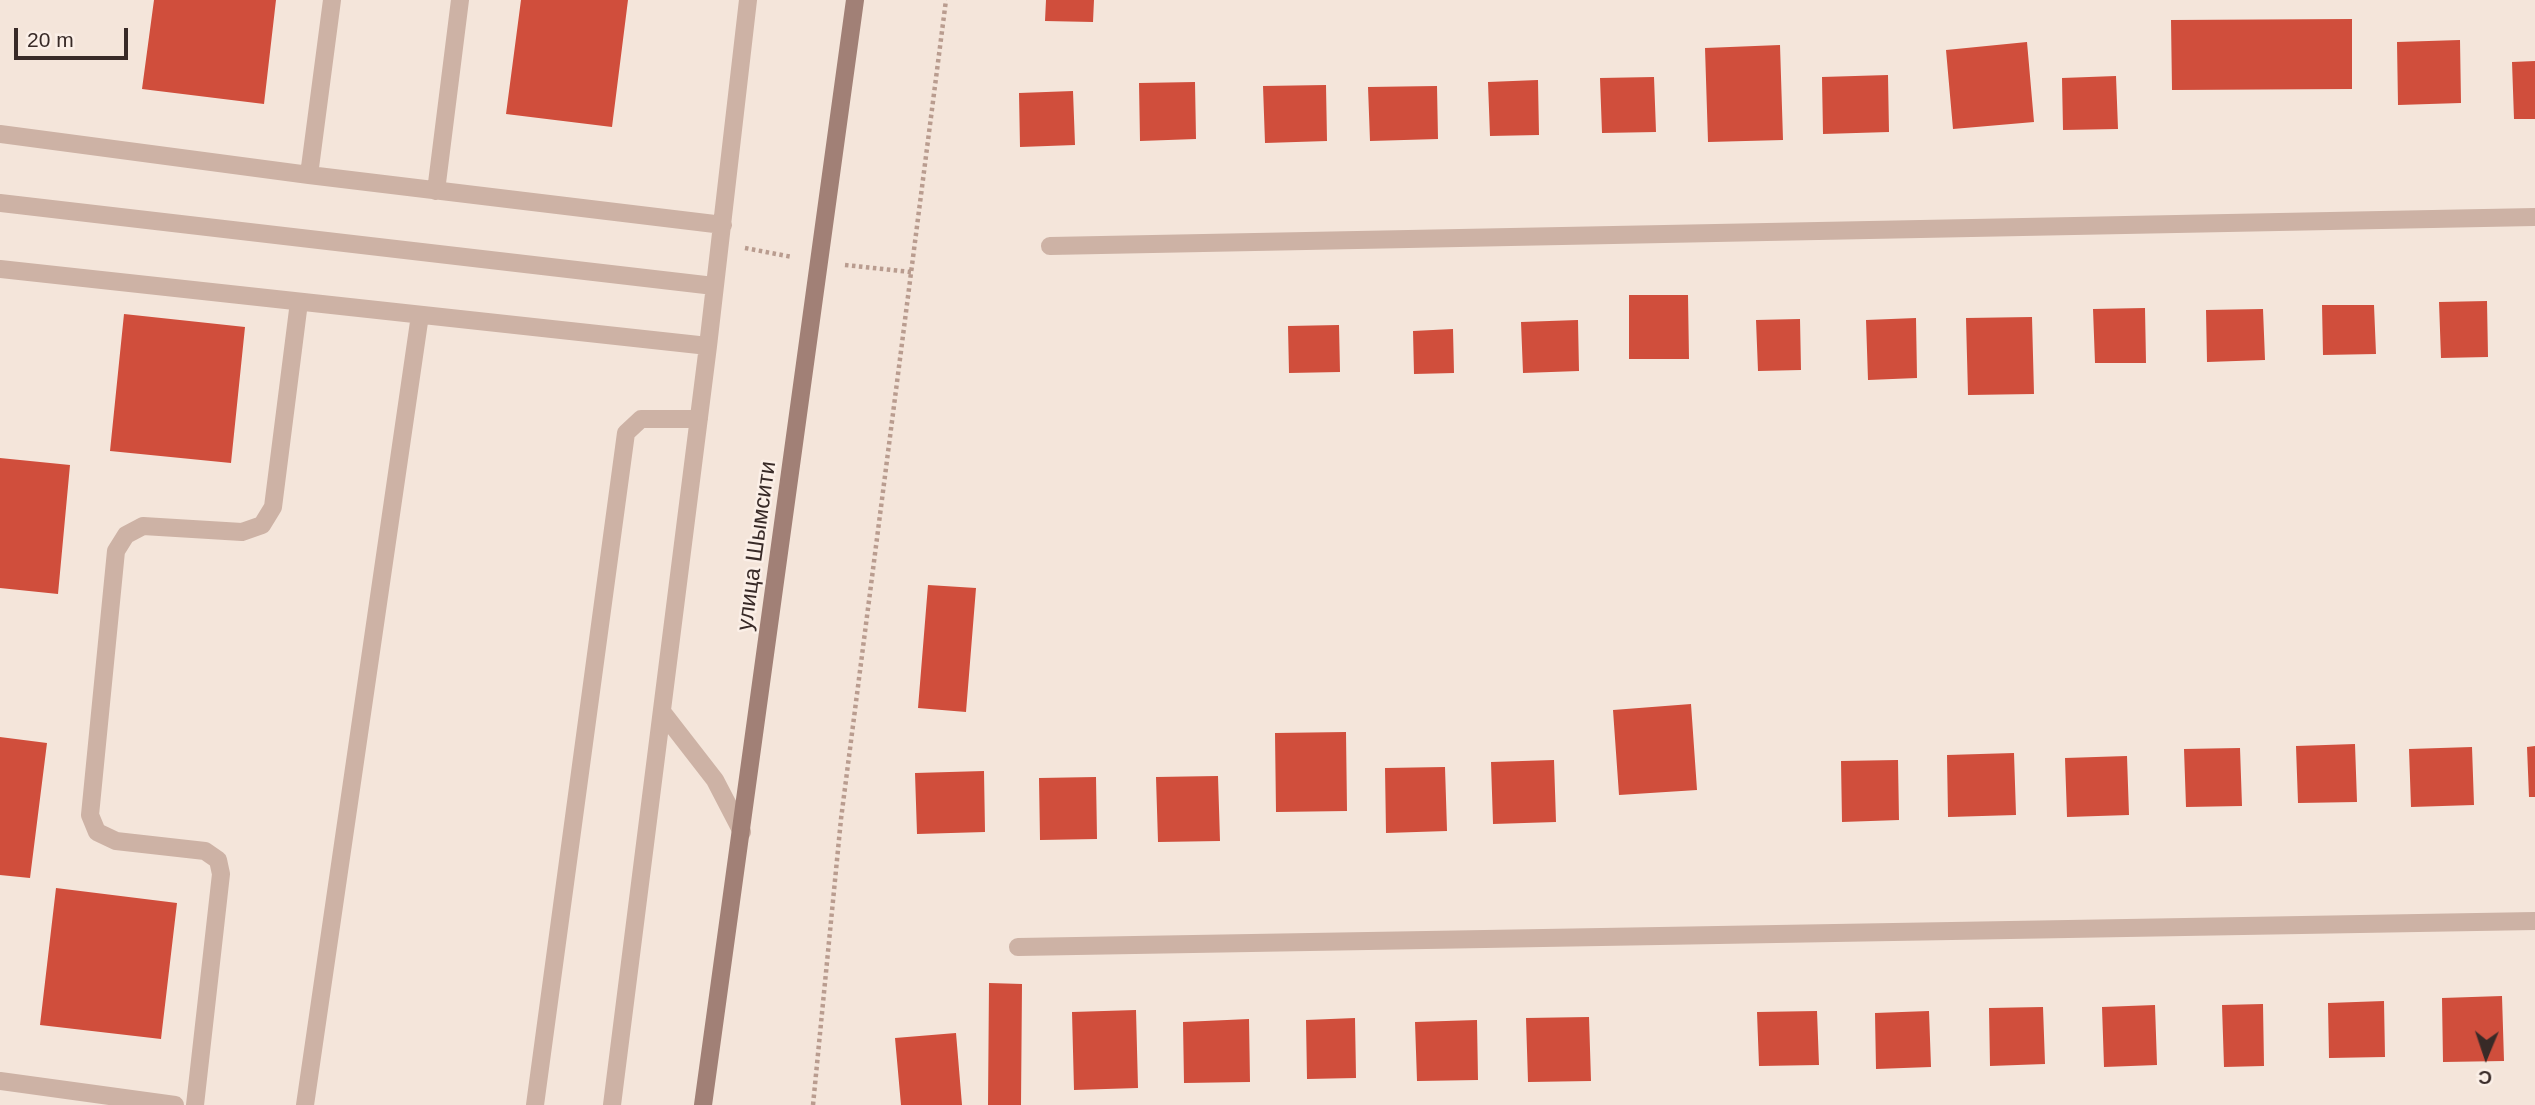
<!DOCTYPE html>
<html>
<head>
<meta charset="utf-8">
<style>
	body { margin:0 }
	#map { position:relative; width:2535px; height:1105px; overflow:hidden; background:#f4e5da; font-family:Helvetica,sans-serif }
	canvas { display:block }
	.north { position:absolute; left:2451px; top:1021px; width:70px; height:70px; -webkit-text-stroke:5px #fbefe7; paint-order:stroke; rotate:182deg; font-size:19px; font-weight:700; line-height:28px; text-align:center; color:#382a27 }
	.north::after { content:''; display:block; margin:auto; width:24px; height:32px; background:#382a27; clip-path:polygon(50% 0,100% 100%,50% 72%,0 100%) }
	.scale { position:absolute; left:14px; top:28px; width:114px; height:32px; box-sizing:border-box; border:4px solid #382a27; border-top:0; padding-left:9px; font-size:21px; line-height:24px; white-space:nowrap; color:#382a27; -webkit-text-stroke:5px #fbefe7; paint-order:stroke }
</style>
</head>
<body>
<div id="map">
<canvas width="2535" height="1105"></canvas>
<div class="north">С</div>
<div class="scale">20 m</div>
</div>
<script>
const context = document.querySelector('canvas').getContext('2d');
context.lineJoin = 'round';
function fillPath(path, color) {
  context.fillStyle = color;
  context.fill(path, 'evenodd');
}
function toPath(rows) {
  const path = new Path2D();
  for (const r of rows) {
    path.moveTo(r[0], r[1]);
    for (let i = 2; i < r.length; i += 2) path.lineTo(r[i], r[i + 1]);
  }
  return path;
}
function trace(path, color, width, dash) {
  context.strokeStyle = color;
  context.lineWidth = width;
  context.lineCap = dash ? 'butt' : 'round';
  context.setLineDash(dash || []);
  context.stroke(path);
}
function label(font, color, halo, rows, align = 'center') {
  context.font = font + ' Helvetica,sans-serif';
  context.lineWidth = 5;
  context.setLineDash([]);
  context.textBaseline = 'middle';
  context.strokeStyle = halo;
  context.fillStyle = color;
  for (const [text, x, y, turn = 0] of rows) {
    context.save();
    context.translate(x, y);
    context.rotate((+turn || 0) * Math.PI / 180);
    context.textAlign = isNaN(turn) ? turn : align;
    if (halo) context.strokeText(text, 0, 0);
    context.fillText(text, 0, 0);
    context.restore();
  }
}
fillPath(toPath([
	[154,0,276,0,264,104,142,89],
	[521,0,628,0,612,127,506,114],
	[1046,0,1094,0,1093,22,1045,21],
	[2352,19,2352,89,2172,90,2171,20],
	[2460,40,2461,103,2398,105,2397,42],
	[2027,42,2034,122,1953,129,1946,50],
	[1780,45,1783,140,1708,142,1705,48],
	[2535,61,2535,119,2514,119,2512,62],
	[1888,75,1889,132,1823,134,1822,77],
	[2116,76,2118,129,2063,130,2062,78],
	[1654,77,1656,132,1602,133,1600,78],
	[1538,80,1539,135,1490,136,1488,82],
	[1195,82,1196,139,1140,141,1139,83],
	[1326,85,1327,141,1265,143,1263,86],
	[1437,86,1438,139,1370,141,1368,87],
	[1073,91,1075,145,1020,147,1019,93],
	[1629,295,1688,295,1689,359,1629,359],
	[2487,301,2488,357,2441,358,2439,302],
	[2322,305,2374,305,2376,354,2323,355],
	[2145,308,2146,363,2095,363,2093,309],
	[2263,309,2265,360,2207,362,2206,310],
	[124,314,245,327,231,463,110,451],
	[2032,317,2034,394,1968,395,1966,318],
	[1916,318,1917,378,1868,380,1866,320],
	[1800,319,1801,370,1758,371,1756,320],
	[1578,320,1579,371,1523,373,1521,322],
	[1339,325,1340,372,1289,373,1288,326],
	[1453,329,1454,373,1414,374,1413,331],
	[0,458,70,465,58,594,0,588],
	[928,585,976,588,966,712,918,708],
	[1691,704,1697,790,1619,795,1613,710],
	[1346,732,1347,811,1276,812,1275,733],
	[0,737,47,743,30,878,0,875],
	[2355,744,2357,802,2298,803,2296,746],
	[2535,746,2535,797,2529,797,2527,747],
	[2472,747,2474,805,2411,807,2409,749],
	[2240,748,2242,806,2186,807,2184,749],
	[2014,753,2016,815,1948,817,1947,755],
	[2127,756,2129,815,2067,817,2065,758],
	[1554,760,1556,822,1493,824,1491,762],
	[1898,760,1899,820,1842,822,1841,761],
	[1445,767,1447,831,1386,833,1385,768],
	[984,771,985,832,917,834,915,773],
	[1218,776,1220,841,1158,842,1156,777],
	[1096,777,1097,839,1040,840,1039,778],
	[56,888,177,903,161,1039,40,1025],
	[989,983,1022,984,1021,1105,988,1105],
	[2502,996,2504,1061,2443,1062,2442,998],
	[2384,1001,2385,1057,2329,1058,2328,1003],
	[2263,1004,2264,1066,2224,1067,2222,1005],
	[2155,1005,2157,1065,2104,1067,2102,1007],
	[2043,1007,2045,1064,1990,1066,1989,1008],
	[1136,1010,1138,1088,1074,1090,1072,1012],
	[1817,1011,1819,1065,1759,1066,1757,1012],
	[1929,1011,1931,1067,1876,1069,1875,1013],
	[1589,1017,1591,1081,1528,1082,1526,1018],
	[1355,1018,1356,1078,1307,1079,1306,1020],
	[1249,1019,1250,1082,1184,1083,1183,1022],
	[1477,1020,1478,1080,1417,1081,1415,1022],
	[956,1033,962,1105,901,1105,895,1038]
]), '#d04e3c');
trace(toPath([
	[745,248,792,257],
	[845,265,911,272],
	[813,1105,841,819,946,0]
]), '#b99c8f', 4.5, [3.5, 3.5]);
trace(toPath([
	[0,134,309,175,723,225],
	[309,175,332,0],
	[436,191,460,0],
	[0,203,714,286],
	[0,269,708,346],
	[663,713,715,780,742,832],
	[0,1081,175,1105],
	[195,1105,221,874,218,860,205,851,116,841,97,832,90,815,116,551,126,535,143,526,242,532,262,525,273,507,299,302],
	[305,1105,420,315],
	[535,1105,626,433,641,419,699,419],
	[612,1105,708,346,748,0]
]), '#cdb2a5', 18);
trace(toPath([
	[1050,246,2535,217],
	[1018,947,2535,921]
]), '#cdb2a5', 18);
trace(toPath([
	[703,1105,855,0]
]), '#a18076', 18);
label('23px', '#382a27', '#fbefe7', [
	["улица Шымсити",757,546,-82]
]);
</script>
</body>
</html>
